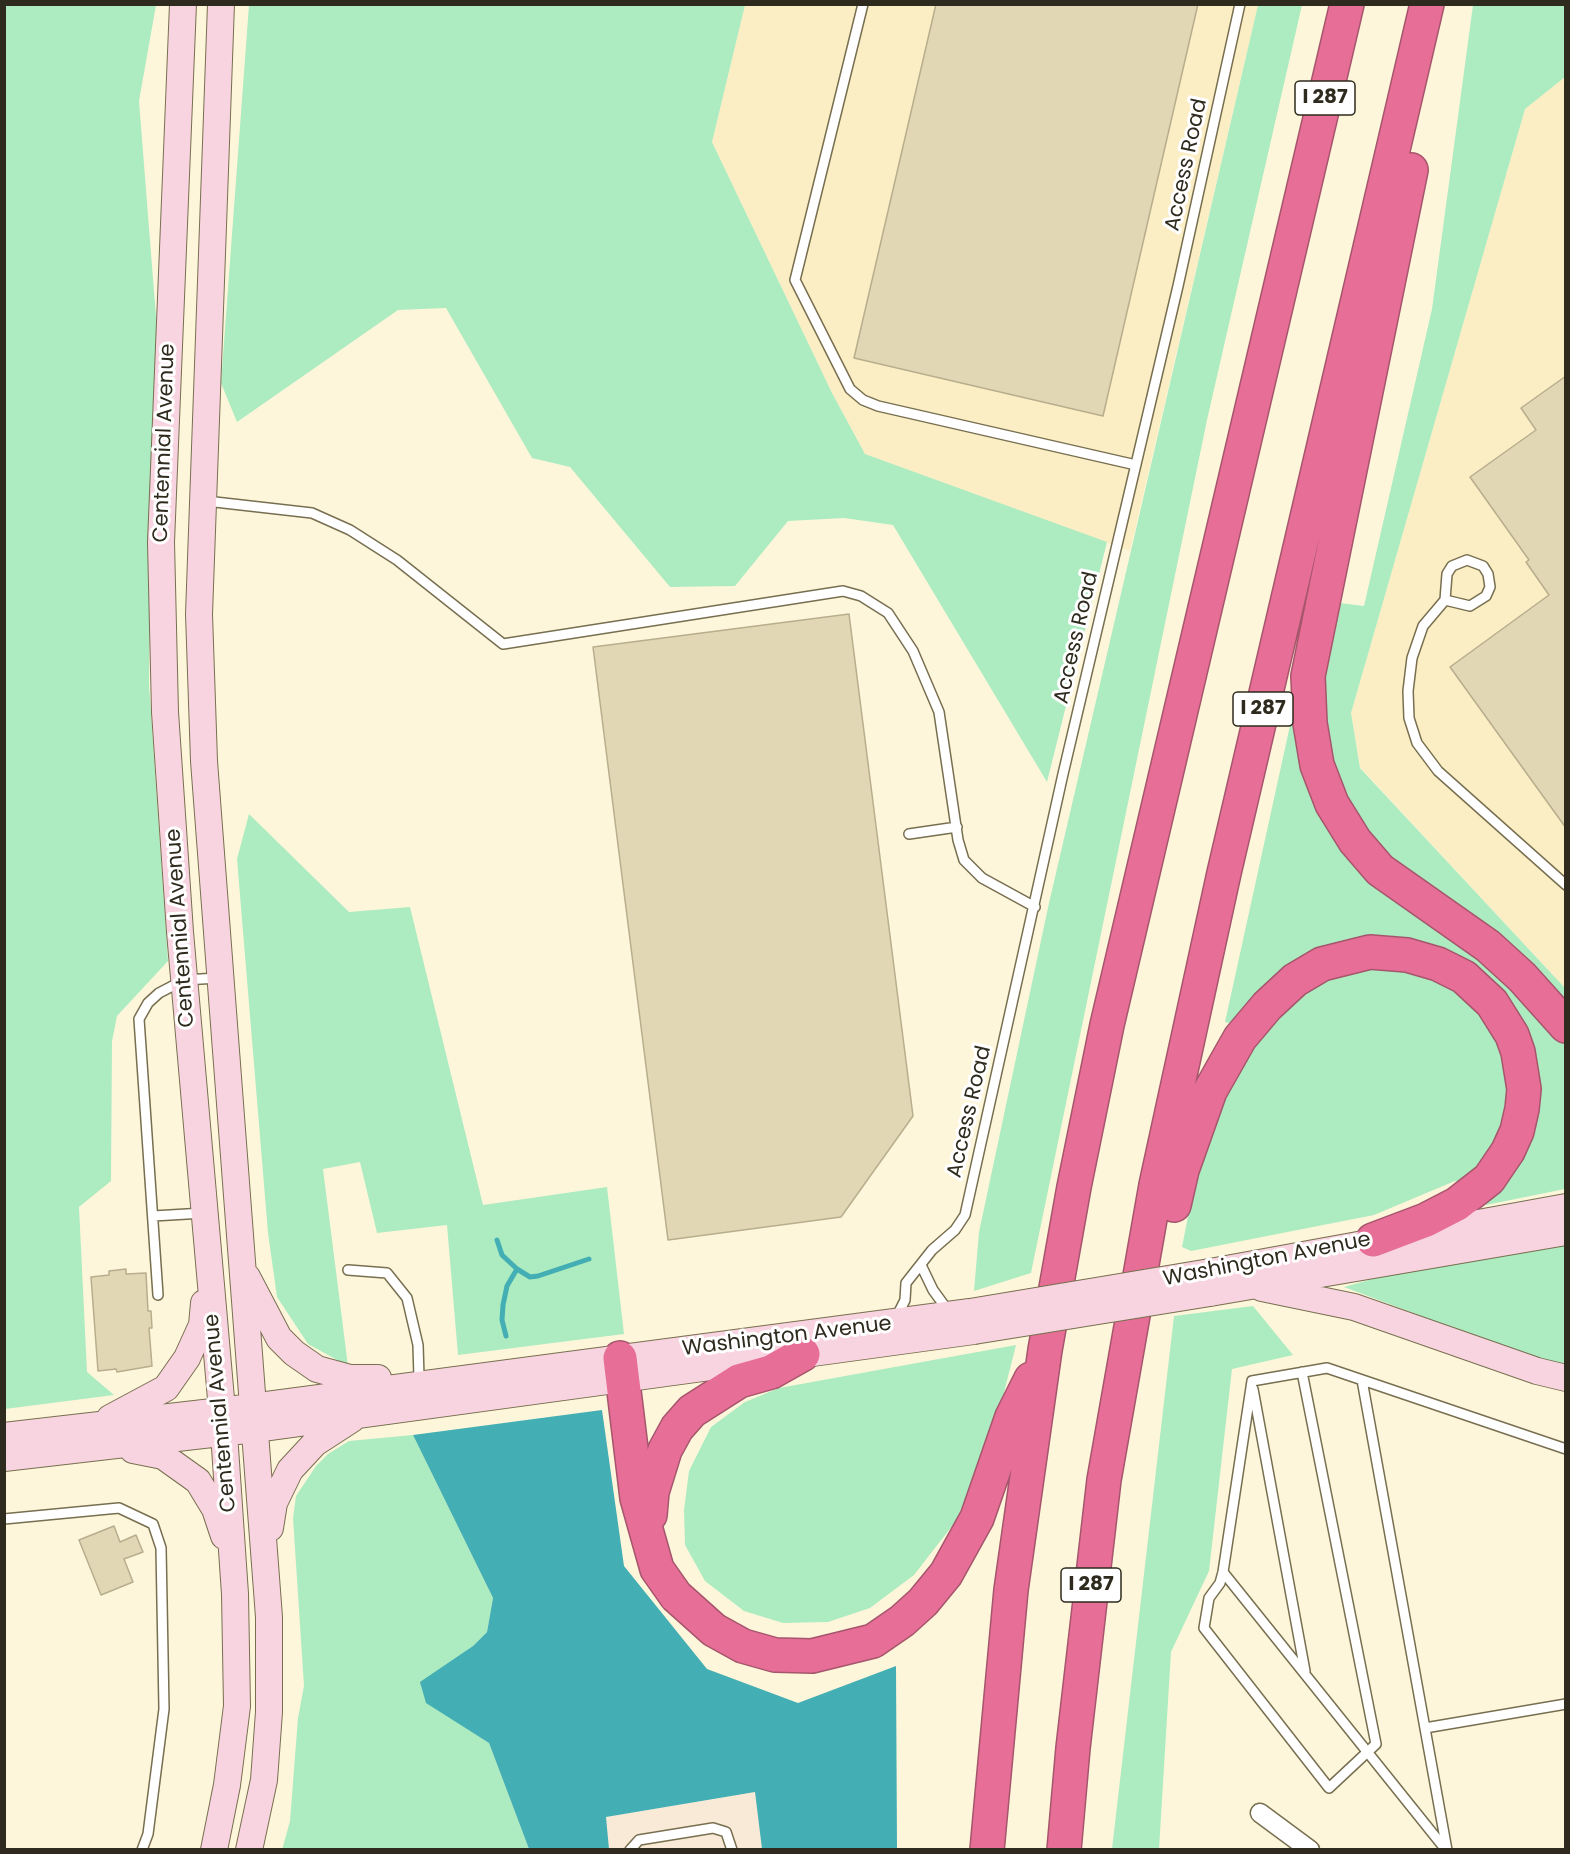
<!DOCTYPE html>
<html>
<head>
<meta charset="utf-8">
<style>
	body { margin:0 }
	#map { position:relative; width:1570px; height:1854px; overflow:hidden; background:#fef6db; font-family:Poppins,sans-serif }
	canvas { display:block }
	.frame { position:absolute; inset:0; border:6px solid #2e2a1d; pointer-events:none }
</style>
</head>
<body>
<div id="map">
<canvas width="1570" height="1854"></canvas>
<div class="frame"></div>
</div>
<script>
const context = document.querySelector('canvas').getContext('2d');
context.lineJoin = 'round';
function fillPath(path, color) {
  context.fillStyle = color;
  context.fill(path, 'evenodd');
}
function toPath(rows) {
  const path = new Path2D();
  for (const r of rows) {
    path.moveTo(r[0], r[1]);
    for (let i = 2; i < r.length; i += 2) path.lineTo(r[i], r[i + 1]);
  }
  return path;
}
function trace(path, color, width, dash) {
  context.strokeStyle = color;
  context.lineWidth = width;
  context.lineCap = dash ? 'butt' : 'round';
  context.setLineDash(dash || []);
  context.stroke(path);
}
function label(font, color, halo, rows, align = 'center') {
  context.font = font + ' Poppins,sans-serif';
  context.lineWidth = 6;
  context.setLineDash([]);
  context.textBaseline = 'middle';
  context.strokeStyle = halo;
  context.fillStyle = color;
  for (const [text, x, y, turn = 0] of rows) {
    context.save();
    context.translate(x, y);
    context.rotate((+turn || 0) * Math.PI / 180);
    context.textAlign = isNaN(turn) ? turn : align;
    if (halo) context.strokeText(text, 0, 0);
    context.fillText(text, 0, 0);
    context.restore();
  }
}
fillPath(toPath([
	[755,1792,762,1849,609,1849,605,1817]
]), '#f9ead7');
fillPath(toPath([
	[745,5,1258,5,1130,551,865,454,832,393,712,142],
	[1565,77,1565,988,1360,767,1351,713,1525,109]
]), '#fbeec4');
fillPath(toPath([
	[4,5,156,5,139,101,161,380,150,549,149,684,168,961,117,1016,112,1041,111,1181,79,1207,87,1372,114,1395,5,1409],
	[249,5,745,5,712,142,832,393,865,454,1107,542,1047,782,893,525,844,518,788,521,735,586,670,587,570,467,532,458,446,308,398,310,237,422,221,383],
	[1258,5,1302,5,1207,420,1031,1273,974,1291,979,1232,1049,903],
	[1473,5,1565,5,1565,77,1525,109,1351,713,1360,768,1565,988,1565,1004,1376,848,1329,767,1321,683,1332,602,1364,606,1432,309],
	[1298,689,1313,788,1565,1041,1565,1189,1486,1205,1485,1195,1513,1165,1516,1017,1386,941,1233,1024,1225,1022],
	[249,814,349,912,410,907,483,1205,607,1187,624,1334,458,1355,447,1225,377,1233,360,1162,323,1169,348,1366,308,1344,277,1297,268,1233,237,859],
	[1370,964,1407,966,1465,991,1507,1052,1512,1095,1505,1131,1469,1186,1455,1181,1374,1215,1191,1251,1182,1247,1202,1145,1242,1059,1296,997,1333,973],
	[1565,1245,1565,1365,1509,1349,1344,1287,1411,1268],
	[1253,1306,1293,1355,1232,1369,1209,1571,1171,1652,1159,1849,1112,1849,1174,1316],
	[1016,1345,992,1440,956,1521,914,1575,870,1608,828,1622,783,1623,744,1611,705,1581,685,1545,684,1510,689,1471,711,1427,745,1402,779,1388],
	[413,1435,493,1598,487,1632,473,1646,421,1683,427,1703,489,1743,529,1849,282,1850,290,1821,298,1718,304,1686,293,1518,296,1496,316,1466,328,1454,349,1441]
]), '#adebc1');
fillPath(toPath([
	[602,1410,624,1566,707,1669,798,1703,896,1666,897,1849,762,1849,755,1792,606,1817,609,1849,529,1849,489,1743,426,1703,420,1682,473,1646,487,1632,493,1598,413,1435]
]), '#43aeb3');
trace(toPath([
	[497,1240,502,1255,517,1269,507,1286,503,1305,502,1320,506,1336],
	[517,1269,530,1277,538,1276,589,1259]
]), '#43aeb3', 5);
const building = toPath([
	[936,4,1198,4,1103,416,854,358,936,4],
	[1566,376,1566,828,1450,667,1549,595,1526,562,1529,560,1470,477,1536,430,1521,408,1566,376],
	[849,614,913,1116,841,1217,668,1240,593,647,849,614],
	[126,1269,126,1274,146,1273,148,1311,151,1311,152,1328,149,1328,152,1366,117,1372,116,1369,98,1371,91,1277,109,1275,109,1271,126,1269],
	[114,1526,120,1542,136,1535,143,1552,124,1559,133,1582,101,1595,79,1540,114,1526]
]);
fillPath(building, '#e1d7b5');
trace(building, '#b8ae8d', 1.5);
const lane = toPath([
	[863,4,795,280,850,389,863,400,878,406,1136,465],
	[206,501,312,513,350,530,397,560,503,644,843,591,861,596,888,613,913,651,939,712,958,840,964,860,982,878,1035,907],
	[1445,600,1470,606,1486,596,1490,587,1488,574,1483,566,1467,560,1452,566,1447,574,1445,600,1423,626,1412,658,1408,691,1409,718,1417,743,1438,771,1566,885],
	[909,834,957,827],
	[153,1216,204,1213],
	[921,1265,933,1290,949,1312],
	[348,1270,387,1273,407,1298,418,1345,419,1377],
	[158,1295,139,1019,148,1003,159,993,184,980,218,978],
	[896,1318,905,1300,906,1283,932,1250,955,1230,965,1215,1063,774,1178,286,1240,4],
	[1302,1372,1376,1744,1329,1788,1204,1628,1209,1598,1220,1583,1223,1572,1252,1381,1327,1368,1566,1449],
	[1362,1380,1447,1850],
	[1253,1389,1305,1671],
	[4,1519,119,1508,153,1524,161,1548,164,1709,148,1834,142,1850],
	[1223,1572,1446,1850],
	[1425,1728,1566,1704],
	[630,1850,639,1840,713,1828,726,1832,732,1850]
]);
const street = toPath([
	[1260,1813,1310,1850]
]);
const secondary = toPath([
	[183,4,161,542,165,712,180,932,224,1433,235,1594,237,1706,227,1785,214,1850],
	[221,4,199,614,204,761,269,1617,269,1712,264,1780,249,1850],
	[1210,1272,1566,1207],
	[247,1277,279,1338,294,1353,317,1369,350,1378,378,1378],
	[1262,1288,1354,1307,1537,1371,1566,1378],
	[1210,1293,1566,1232],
	[110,1418,166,1388,187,1358,202,1325,204,1303],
	[4,1436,221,1411,970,1312],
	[133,1450,163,1456,198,1481,215,1509,224,1536],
	[4,1458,255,1429,974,1331],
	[270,1528,274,1503,290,1470,315,1443,352,1419]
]);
const highway = toPath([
	[1411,170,1308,676,1310,723,1317,765,1332,804,1355,841,1380,870,1488,946,1522,977,1566,1026],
	[1174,1205,1182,1170,1210,1091,1240,1038,1267,1006,1295,980,1322,964,1370,952,1407,955,1438,964,1464,977,1492,1003,1512,1035,1518,1052,1524,1089,1522,1109,1517,1131,1508,1151,1489,1179,1457,1204,1426,1220,1373,1240],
	[620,1358,637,1498,657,1569,676,1596,714,1630,743,1646,775,1655,812,1656,873,1641,902,1621,923,1602,946,1574,977,1518,1012,1417,1031,1379],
	[650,1515,652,1492,665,1450,677,1428,692,1411,739,1381,771,1372,803,1354],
	[987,1850,1011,1590,1045,1350,1074,1187,1107,1025,1347,4],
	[1064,1850,1073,1748,1104,1480,1156,1185,1224,873,1427,4]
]);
trace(lane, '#786f50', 12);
trace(street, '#786f50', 21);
trace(secondary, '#786f50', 28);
trace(highway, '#a6566c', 36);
trace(lane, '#fff', 9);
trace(street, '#fff', 18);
trace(secondary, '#f8d4e0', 26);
trace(highway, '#e66e97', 33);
const secondaryBridge = toPath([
	[970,1312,1210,1272],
	[974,1331,1210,1293]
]);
trace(secondaryBridge, '#786f50', 28, []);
trace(secondaryBridge, '#f8d4e0', 26);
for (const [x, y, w] of [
	[1325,98,60],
	[1263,709,60],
	[1091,1585,60]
]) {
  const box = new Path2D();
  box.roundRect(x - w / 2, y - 17, w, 34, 4.5);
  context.fillStyle = '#fff';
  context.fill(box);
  trace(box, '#2e2a1d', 1.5);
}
label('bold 20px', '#2e2a1d', null, [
	["I 287",1325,98],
	["I 287",1263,709],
	["I 287",1091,1585]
]);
label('21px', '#2e2a1d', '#fff', [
	["Access Road",1187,165,-78],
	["Centennial Avenue",165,443,-88],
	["Access Road",1077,638,-77],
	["Centennial Avenue",181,928,-94],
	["Access Road",970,1112,-77],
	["Washington Avenue",1267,1260,-11],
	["Washington Avenue",787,1337,-7],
	["Centennial Avenue",221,1413,-95]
]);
</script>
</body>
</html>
